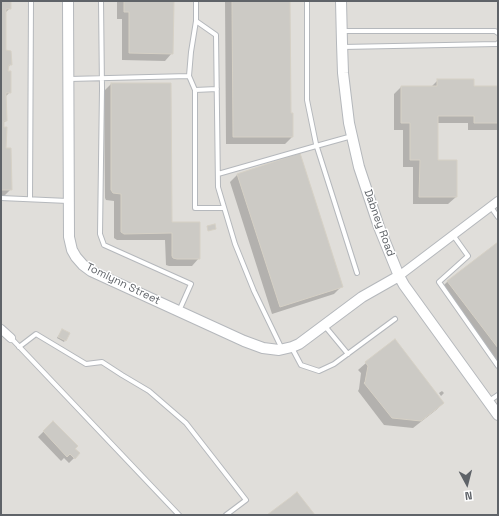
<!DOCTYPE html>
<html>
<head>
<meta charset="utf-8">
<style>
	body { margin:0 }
	#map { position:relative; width:499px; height:516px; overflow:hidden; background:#f1efe8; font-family:"Space Grotesk",sans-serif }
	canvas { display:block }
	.frame { position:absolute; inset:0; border:2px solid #5f6368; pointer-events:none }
	.north { position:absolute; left:447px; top:464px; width:40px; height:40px; -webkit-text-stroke:3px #fff; paint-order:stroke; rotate:173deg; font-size:11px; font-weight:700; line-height:16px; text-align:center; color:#5f6368 }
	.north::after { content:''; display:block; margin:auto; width:14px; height:18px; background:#5f6368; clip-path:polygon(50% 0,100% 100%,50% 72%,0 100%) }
</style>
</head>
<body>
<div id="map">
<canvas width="499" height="516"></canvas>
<div class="frame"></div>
<div class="north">N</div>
</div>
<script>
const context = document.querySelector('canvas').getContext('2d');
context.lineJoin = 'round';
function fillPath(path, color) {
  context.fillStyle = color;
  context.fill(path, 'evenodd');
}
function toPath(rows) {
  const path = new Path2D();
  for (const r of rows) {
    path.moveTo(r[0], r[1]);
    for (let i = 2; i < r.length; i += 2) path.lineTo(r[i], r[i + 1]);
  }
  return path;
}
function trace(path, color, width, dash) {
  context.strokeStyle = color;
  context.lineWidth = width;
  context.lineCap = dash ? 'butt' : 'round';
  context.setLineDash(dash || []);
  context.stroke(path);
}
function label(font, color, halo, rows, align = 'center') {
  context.font = font + ' "Space Grotesk",sans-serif';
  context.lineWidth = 3;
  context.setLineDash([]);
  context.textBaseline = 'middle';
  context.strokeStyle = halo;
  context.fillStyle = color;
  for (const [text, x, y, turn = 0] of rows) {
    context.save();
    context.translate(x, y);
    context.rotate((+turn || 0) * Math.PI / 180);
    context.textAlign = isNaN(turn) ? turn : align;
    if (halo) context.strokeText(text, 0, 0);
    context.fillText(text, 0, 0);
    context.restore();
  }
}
fillPath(toPath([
	[1,1,498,1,498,515,1,515]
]), '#e0deda');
fillPath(toPath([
	[1,1,10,1,10,8,5,13,5,51,11,64,8,67,7,72,10,92,5,97,6,121,3,123,5,149,11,189,4,196,1,196],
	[117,1,173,1,172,53,165,61,122,60,122,19,117,19],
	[225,1,289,1,290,114,292,137,285,144,226,144],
	[438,80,473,87,498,87,498,130,468,130,468,123,437,123,437,161,456,161,456,197,448,204,413,204,413,167,403,167,403,130,394,130,394,94,401,87,431,87],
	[111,84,171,223,199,258,192,266,169,266,166,265,165,240,117,240,114,238,114,201,106,200,105,198,104,91],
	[237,175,342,286,334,294,272,314,230,182],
	[498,243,498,365,441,288,448,281],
	[62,330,69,333,64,342,57,338],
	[395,340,443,403,436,410,413,428,384,425,358,391,359,389,361,373,358,370,366,363],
	[442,391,444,393,441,396,439,393],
	[53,422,79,453,69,463,64,458,61,461,38,437]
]), '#0003');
const building = toPath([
	[1,1,11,1,11,9,6,9,6,50,11,51,12,65,9,65,8,71,11,71,11,93,6,93,7,121,4,121,4,127,7,127,6,148,11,148,12,190,1,190,1,1],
	[124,1,174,1,173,54,129,53,129,12,124,12,124,1],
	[232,1,290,1,291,113,293,113,293,137,233,137,232,1],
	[437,79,474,79,474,86,498,86,498,123,474,123,474,116,438,116,438,160,457,160,457,197,419,197,420,160,410,160,410,123,401,123,401,86,437,86,437,79],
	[111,83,171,83,172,222,200,222,200,259,177,259,173,258,172,256,172,233,124,234,121,232,121,194,113,193,111,190,111,83],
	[300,153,343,287,280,307,237,174,300,153],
	[215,224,216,229,208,231,207,226,215,224],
	[498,242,498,348,447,281,498,242],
	[62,329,70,333,66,341,58,337,62,329],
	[395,339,444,403,421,421,392,418,364,383,365,382,368,366,365,362,395,339],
	[53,421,78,446,75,449,80,453,75,459,70,454,67,457,43,431,53,421],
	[297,492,315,515,267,515,291,497,297,492]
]);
fillPath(building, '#cccac5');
trace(building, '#d6d1c6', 1);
const service = toPath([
	[101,1,102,89,100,234,104,245,191,284,179,311],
	[196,1,196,21,216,35,218,187,235,244,254,291,282,349],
	[307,1,307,100,316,144,357,273],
	[343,31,495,31,498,33],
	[342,47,497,44,498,43],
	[189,76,191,52,196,21],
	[69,79,189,76,195,90,217,89],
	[195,90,195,208,224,208],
	[218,174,316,146,352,136],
	[1,198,68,201],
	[30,199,31,1],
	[491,207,498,217],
	[453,235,468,256,439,282,498,366],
	[324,325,348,354],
	[11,338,179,515],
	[19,347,36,334,86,364,102,362,122,375,149,391,186,423,246,500,226,515],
	[292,348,301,365,319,371,334,364,395,319],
	[489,401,498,395]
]);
const minor = toPath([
	[399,276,498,201],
	[1,329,11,338]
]);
const tertiary = toPath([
	[68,1,69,237,72,250,76,257,83,265,91,271,244,341,263,348,279,350,292,347,299,344,362,297,399,276],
	[341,1,342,43,343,73,349,123,359,167,379,227,399,276,404,285,498,415]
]);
trace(service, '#b5b8bc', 6);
trace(minor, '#b5b8bc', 10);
trace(tertiary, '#b5b8bc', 12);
trace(service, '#fff', 4);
trace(minor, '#fff', 8);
trace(tertiary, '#fff', 10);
label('11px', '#5f6368', '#fff', [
	["Dabney Road",379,223,70],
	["Tomlynn Street",123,284,26]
]);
</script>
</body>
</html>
